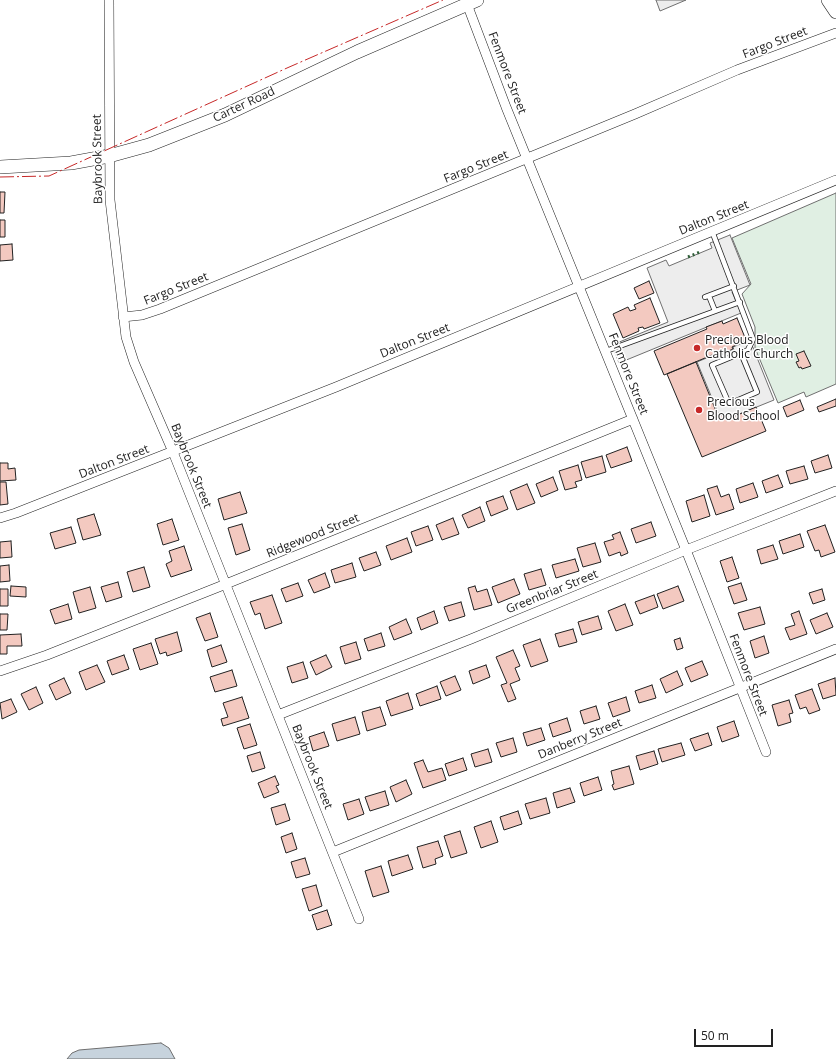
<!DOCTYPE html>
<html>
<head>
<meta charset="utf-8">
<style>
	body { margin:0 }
	#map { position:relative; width:836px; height:1059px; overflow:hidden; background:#fff; font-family:"Open Sans",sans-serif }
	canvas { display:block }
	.scale { position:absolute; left:694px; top:1029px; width:79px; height:18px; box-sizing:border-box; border:2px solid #222; border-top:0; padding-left:5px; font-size:12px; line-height:14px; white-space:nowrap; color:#222; -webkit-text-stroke:3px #fff; paint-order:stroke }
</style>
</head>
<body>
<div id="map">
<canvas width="836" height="1059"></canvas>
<div class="scale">50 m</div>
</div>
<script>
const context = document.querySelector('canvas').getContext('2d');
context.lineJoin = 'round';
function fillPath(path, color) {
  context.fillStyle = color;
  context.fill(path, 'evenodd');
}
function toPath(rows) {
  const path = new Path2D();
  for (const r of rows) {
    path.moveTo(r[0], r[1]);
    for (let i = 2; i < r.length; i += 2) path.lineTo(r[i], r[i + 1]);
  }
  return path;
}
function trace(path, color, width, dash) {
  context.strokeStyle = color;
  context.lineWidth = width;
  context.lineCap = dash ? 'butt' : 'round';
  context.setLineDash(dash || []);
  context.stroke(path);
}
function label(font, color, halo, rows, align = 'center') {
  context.font = font + ' "Open Sans",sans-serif';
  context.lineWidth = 3;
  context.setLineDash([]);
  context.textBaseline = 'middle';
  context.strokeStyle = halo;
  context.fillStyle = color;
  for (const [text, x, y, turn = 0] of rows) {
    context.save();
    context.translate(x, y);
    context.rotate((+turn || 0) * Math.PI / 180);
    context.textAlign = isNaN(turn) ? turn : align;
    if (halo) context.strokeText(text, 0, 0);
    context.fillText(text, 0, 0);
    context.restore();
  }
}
const green = toPath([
	[836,193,836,384,806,397,804,392,778,403,755,348,755,327,742,294,751,284,732,238,836,193]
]);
fillPath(green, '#e0efe3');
trace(green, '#6f6f6f', 1);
const parking = toPath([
	[656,0,686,0,660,11,656,0],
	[730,235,750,285,732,292,741,313,619,363,612,345,668,322,647,268,666,260,669,266,712,248,710,243,730,235],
	[750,340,774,400,727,419,724,413,719,415,697,362,716,354,718,356,734,350,733,347,750,340]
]);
fillPath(parking, '#ededed');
trace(parking, '#6f6f6f', 1);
const water = toPath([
	[161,1043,169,1048,175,1059,67,1059,72,1053,79,1050,161,1043]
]);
fillPath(water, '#c7d3dd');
trace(water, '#6f6f6f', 1);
const building = toPath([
	[0,192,5,192,4,213,0,213,0,192],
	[0,220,5,220,5,237,0,237,0,220],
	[12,244,13,260,0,261,0,245,12,244],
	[649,281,654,293,639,299,634,288,649,281],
	[650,298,660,323,644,329,643,327,638,328,639,331,623,338,613,314,628,307,630,311,636,309,634,305,650,298],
	[737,318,746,340,732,347,733,349,718,356,717,353,664,375,654,351,707,329,706,327,722,321,723,324,737,318],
	[804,351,811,366,802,369,801,367,799,368,796,362,799,361,796,354,804,351],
	[696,362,718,416,724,414,726,420,756,407,766,431,702,457,667,374,696,362],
	[836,399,836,406,819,412,817,407,836,399],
	[800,400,804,410,787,417,783,407,800,400],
	[627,447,632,461,611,468,606,455,627,447],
	[828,455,832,468,815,473,811,461,828,455],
	[602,456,606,472,586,478,581,462,602,456],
	[0,463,8,463,8,469,15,468,16,480,0,481,0,463],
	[578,465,582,480,575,482,577,487,565,490,559,471,578,465],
	[804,466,808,479,790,484,786,471,804,466],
	[778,475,783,487,766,493,762,481,778,475],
	[553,477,558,490,541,497,536,484,553,477],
	[0,482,6,482,8,504,0,505,0,482],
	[753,483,758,497,740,503,736,489,753,483],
	[527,484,535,503,517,510,510,491,527,484],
	[717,486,721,497,729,494,734,509,716,515,707,489,717,486],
	[240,492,247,513,224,520,218,499,240,492],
	[704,495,710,516,692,522,686,501,704,495],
	[503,496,508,509,491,516,486,502,503,496],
	[480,507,485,521,468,528,462,515,480,507],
	[94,514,101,535,83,540,77,519,94,514],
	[453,518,459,534,442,540,436,525,453,518],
	[172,519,179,540,163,545,157,524,172,519],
	[651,522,656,536,636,543,631,529,651,522],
	[242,524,250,550,236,555,228,528,242,524],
	[825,525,835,552,821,557,819,550,815,551,807,531,825,525],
	[428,526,433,540,416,546,411,532,428,526],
	[71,527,76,543,55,549,50,533,71,527],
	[620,532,628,553,621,556,620,552,609,556,604,542,614,539,612,535,620,532],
	[800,534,804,547,783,554,779,541,800,534],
	[407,538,412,552,391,560,386,546,407,538],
	[11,541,12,557,0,558,0,542,11,541],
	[595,543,601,562,583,567,577,548,595,543],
	[773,545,778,559,761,564,757,550,773,545],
	[184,546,192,570,171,577,166,564,172,561,169,551,184,546],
	[376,552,381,565,364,571,359,558,376,552],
	[732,557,739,578,727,582,720,561,732,557],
	[575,559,579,571,556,578,552,565,575,559],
	[352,563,356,577,335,583,331,570,352,563],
	[9,565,10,581,0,582,0,566,9,565],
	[144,567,150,587,133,592,127,572,144,567],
	[541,569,546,585,529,590,524,574,541,569],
	[325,573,330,587,314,593,308,580,325,573],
	[514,579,520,594,498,603,492,587,514,579],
	[118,582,122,597,106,602,101,587,118,582],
	[298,583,303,596,286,602,281,589,298,583],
	[741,583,747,600,734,604,728,587,741,583],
	[11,586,26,587,26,597,10,596,11,586],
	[475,586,477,592,487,589,492,605,474,610,468,588,475,586],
	[678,586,684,601,663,609,657,594,678,586],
	[90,587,96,608,79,613,73,592,90,587],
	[0,589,8,589,8,606,0,606,0,589],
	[822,589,825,600,813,604,809,593,822,589],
	[272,595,282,623,265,629,260,613,255,615,250,602,272,595],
	[654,595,658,607,640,614,635,602,654,595],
	[461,602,465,616,449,621,444,607,461,602],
	[68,604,72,619,55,624,50,610,68,604],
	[625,604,633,625,616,631,608,611,625,604],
	[760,607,765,624,744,630,738,613,760,607],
	[434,611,438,623,421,630,417,618,434,611],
	[799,611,807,634,790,640,785,628,795,625,791,614,799,611],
	[210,613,218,637,205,641,196,618,210,613],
	[827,613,833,627,816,634,810,620,827,613],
	[0,614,8,614,7,630,0,630,0,614],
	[598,616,602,629,582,635,578,622,598,616],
	[406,619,412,633,394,640,389,627,406,619],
	[573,629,577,642,559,647,555,634,573,629],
	[177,632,182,651,167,656,166,652,160,654,155,639,177,632],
	[381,633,385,646,368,651,364,639,381,633],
	[21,634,22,646,7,646,7,654,0,654,0,635,21,634],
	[764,636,769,653,755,658,750,641,764,636],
	[680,638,683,648,677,650,674,640,680,638],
	[540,639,548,661,531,667,523,645,540,639],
	[356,642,361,659,345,664,340,647,356,642],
	[151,643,158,664,140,670,133,649,151,643],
	[221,645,227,662,212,667,207,650,221,645],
	[513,650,520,666,515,668,520,680,510,684,516,699,508,702,501,685,507,683,496,657,513,650],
	[124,655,129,669,112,675,107,661,124,655],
	[326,655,332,667,316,675,310,662,326,655],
	[702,661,708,675,691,682,685,668,702,661],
	[303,662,308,678,292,683,287,667,303,662],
	[97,665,105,682,86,690,79,672,97,665],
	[486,665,490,677,473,684,469,671,486,665],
	[232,670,237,686,215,692,210,677,232,670],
	[677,671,683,685,666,693,660,679,677,671],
	[455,676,461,690,446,696,440,682,455,676],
	[64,678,71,693,56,700,49,685,64,678],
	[835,678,836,695,823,699,818,684,835,678],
	[652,685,656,698,639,703,635,691,652,685],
	[437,686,441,699,420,706,416,694,437,686],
	[36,687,43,703,29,710,21,694,36,687],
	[812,689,820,710,809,714,806,707,800,709,795,695,812,689],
	[408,693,413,709,391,716,386,701,408,693],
	[242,697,249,718,223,726,221,719,228,717,223,703,242,697],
	[626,697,630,711,613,717,608,703,626,697],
	[11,699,17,712,2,719,0,703,11,699],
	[789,700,793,713,789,714,791,722,778,726,772,705,789,700],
	[596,706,600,719,584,724,580,711,596,706],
	[380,707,386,725,367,731,362,712,380,707],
	[355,717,360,734,337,741,332,724,355,717],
	[567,718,571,731,553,737,549,724,567,718],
	[734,721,739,736,722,742,717,727,734,721],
	[250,724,257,745,244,749,237,728,250,724],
	[541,728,545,740,527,746,523,733,541,728],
	[324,732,329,746,313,751,309,737,324,732],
	[708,733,712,745,695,751,690,739,708,733],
	[513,738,517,752,501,757,496,743,513,738],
	[681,743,685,755,662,762,658,749,681,743],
	[488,749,492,762,475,767,471,754,488,749],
	[654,751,658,764,640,770,636,756,654,751],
	[260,752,265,768,252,772,247,756,260,752],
	[463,758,467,770,449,776,445,764,463,758],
	[423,760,428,772,442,768,446,780,423,788,414,763,423,760],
	[629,766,634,784,614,790,612,785,614,784,611,771,629,766],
	[275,776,279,785,276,786,279,792,264,798,258,783,275,776],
	[598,777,602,790,584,796,580,783,598,777],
	[406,780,412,794,396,802,390,787,406,780],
	[570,788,575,802,557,808,553,793,570,788],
	[385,791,389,805,370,811,365,797,385,791],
	[546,798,550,813,530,819,525,804,546,798],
	[359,799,364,814,348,820,343,804,359,799],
	[285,804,290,820,276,825,271,808,285,804],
	[518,811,522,824,504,830,500,817,518,811],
	[491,821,498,842,481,848,474,827,491,821],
	[460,831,467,853,451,858,444,836,460,831],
	[292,833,297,849,286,853,281,837,292,833],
	[438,841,443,856,435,859,436,864,423,868,417,847,438,841],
	[408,855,413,869,392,876,388,861,408,855],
	[305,858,310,874,296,878,291,862,305,858],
	[381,866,389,892,373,897,365,871,381,866],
	[316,885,322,906,309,911,302,889,316,885],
	[327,910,332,925,317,930,312,915,327,910]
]);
fillPath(building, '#f3c9c0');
trace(building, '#222', 1);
const lane = toPath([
	[712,231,753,339,748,350,712,365,729,404,757,392,741,353],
	[709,296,715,311],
	[705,297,734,286],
	[606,351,740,302]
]);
const street = toPath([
	[109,0,110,200,126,337,134,362,173,452,359,919],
	[467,4,506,107,686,550,766,752],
	[123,317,142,315,160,309,635,114,737,70,836,33],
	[0,518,16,513,336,387,836,180],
	[0,671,47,655,226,584,633,419],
	[278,715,471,639,686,550,836,491],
	[333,852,836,649]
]);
const secondary = toPath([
	[828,0,836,12],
	[0,167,71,163,109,156,149,145,225,115,357,52,477,0]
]);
trace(lane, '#222', 6);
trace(street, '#222', 10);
trace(secondary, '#222', 14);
trace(lane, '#fff', 4.5);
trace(street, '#fff', 9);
trace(secondary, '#fff', 13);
trace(toPath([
	[688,257,700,252]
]), '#2f5e38', 3, [2, 3]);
trace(toPath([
	[0,177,49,176,287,68,443,0]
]), '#c62828', 1, [14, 3, 2, 3]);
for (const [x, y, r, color] of [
	[697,348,4,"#c62828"],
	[699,410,4,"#c62828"]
]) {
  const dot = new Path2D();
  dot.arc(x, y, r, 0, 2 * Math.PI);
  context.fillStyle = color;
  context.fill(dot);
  trace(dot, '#fff', 1.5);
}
label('12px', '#222', '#fff', [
	["Fargo Street",775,43,-21],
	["Fenmore Street",507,73,69],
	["Carter Road",244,105,-25],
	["Baybrook Street",98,159,-91],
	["Fargo Street",476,167,-22],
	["Dalton Street",714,218,-22],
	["Fargo Street",176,289,-22],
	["Dalton Street",415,341,-22],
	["Fenmore Street",628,374,68],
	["Dalton Street",114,462,-21],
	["Baybrook Street",191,466,68],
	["Ridgewood Street",313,536,-22],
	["Greenbriar Street",552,592,-22],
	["Fenmore Street",748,675,69],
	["Danberry Street",580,739,-22],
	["Baybrook Street",312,767,68]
]);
label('12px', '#222', '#fff', [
	["Precious Blood",705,341],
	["Catholic Church",705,355],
	["Precious",707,403],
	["Blood School",707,417]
], 'left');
</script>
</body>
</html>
